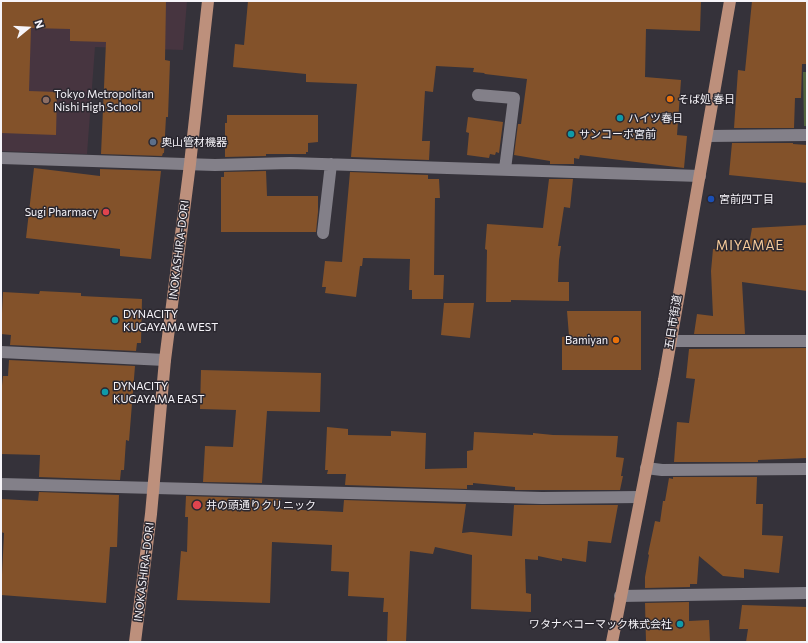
<!DOCTYPE html>
<html>
<head>
<meta charset="utf-8">
<style>
	body { margin:0 }
	#map { position:relative; width:808px; height:643px; overflow:hidden; background:#35323a; font-family:Commissioner,sans-serif }
	canvas { display:block }
	.frame { position:absolute; inset:0; border:2px solid #f6f4f9; pointer-events:none }
	.north { position:absolute; left:8px; top:8px; width:40px; height:40px; -webkit-text-stroke:3px #2b2830; paint-order:stroke; rotate:72deg; font-size:11px; font-weight:700; line-height:16px; text-align:center; color:#f6f4f9 }
	.north::after { content:''; display:block; margin:auto; width:14px; height:18px; background:#f6f4f9; clip-path:polygon(50% 0,100% 100%,50% 72%,0 100%) }
</style>
</head>
<body>
<div id="map">
<canvas width="808" height="643"></canvas>
<div class="frame"></div>
<div class="north">N</div>
</div>
<script>
const context = document.querySelector('canvas').getContext('2d');
context.lineJoin = 'round';
function fillPath(path, color) {
  context.fillStyle = color;
  context.fill(path, 'evenodd');
}
function toPath(rows) {
  const path = new Path2D();
  for (const r of rows) {
    path.moveTo(r[0], r[1]);
    for (let i = 2; i < r.length; i += 2) path.lineTo(r[i], r[i + 1]);
  }
  return path;
}
function trace(path, color, width, dash) {
  context.strokeStyle = color;
  context.lineWidth = width;
  context.lineCap = dash ? 'butt' : 'round';
  context.setLineDash(dash || []);
  context.stroke(path);
}
function label(font, color, halo, rows, align = 'center') {
  context.font = font + ' Commissioner,"Noto Sans JP",sans-serif';
  context.lineWidth = 3;
  context.setLineDash([]);
  context.textBaseline = 'middle';
  context.strokeStyle = halo;
  context.fillStyle = color;
  for (const [text, x, y, turn = 0] of rows) {
    context.save();
    context.translate(x, y);
    context.rotate((+turn || 0) * Math.PI / 180);
    context.textAlign = isNaN(turn) ? turn : align;
    if (halo) context.strokeText(text, 0, 0);
    context.fillText(text, 0, 0);
    context.restore();
  }
}
fillPath(toPath([
	[1,1,187,1,183,50,95,47,87,154,1,151]
]), '#473540');
fillPath(toPath([
	[803,72,807,72,807,126,804,126]
]), '#52643d');
fillPath(toPath([
	[1,1,166,1,165,60,170,61,168,117,166,117,164,153,163,153,162,156,101,154,106,42,70,41,70,29,31,28,29,91,57,92,56,135,1,133],
	[248,1,701,1,700,31,646,29,645,77,681,80,677,135,687,136,684,168,580,155,579,159,574,158,574,164,550,164,550,161,514,155,518,124,521,124,527,79,485,74,484,73,473,72,474,68,436,66,433,92,425,91,422,141,430,141,429,160,351,157,357,84,306,82,306,74,233,67,235,44,244,45],
	[752,1,807,1,807,64,802,64,801,98,795,98,794,128,734,128,738,70,745,71],
	[227,115,318,115,318,142,308,143,308,152,306,152,306,154,266,154,266,156,225,157,225,123,227,123],
	[468,117,503,122,499,153,496,152,495,155,490,154,489,158,467,155,469,133,466,132],
	[732,143,793,143,793,144,807,145,807,183,729,175],
	[34,168,100,176,100,169,161,171,151,259,120,256,120,249,26,238],
	[266,171,267,196,318,196,318,212,316,232,221,232,221,177,224,177,224,172],
	[350,172,428,175,428,179,439,179,440,198,435,198,434,275,444,275,443,299,412,299,412,290,409,290,410,259,363,258,362,266,360,266,356,297,325,293,326,287,322,287,325,261,342,262],
	[549,179,573,179,570,208,564,207,558,246,561,246,559,260,558,282,569,282,569,301,511,300,511,302,486,302,487,250,485,249,487,224,543,228],
	[807,225,807,291,742,282,745,334,694,334,697,314,713,316,711,271,713,249,748,251,752,228],
	[40,291,81,293,81,296,142,299,141,343,137,343,136,351,10,345,11,335,1,334,3,292,39,294],
	[444,303,474,303,470,338,441,335],
	[567,311,641,311,641,370,562,370,562,337,569,336],
	[807,348,807,458,758,460,758,462,674,462,677,422,689,423,695,379,686,378,689,349],
	[9,360,135,366,129,441,126,440,124,470,121,470,120,480,39,477,40,455,1,454,2,418,1,418,1,395,3,376,8,376],
	[201,370,321,373,320,412,267,411,262,483,203,482,205,446,233,447,236,410,200,409],
	[327,427,348,429,348,435,391,436,391,431,426,433,425,469,467,468,467,451,473,450,474,432,533,435,533,433,553,435,618,436,616,457,624,458,621,476,623,476,620,490,515,490,515,487,473,483,473,485,467,485,467,489,345,485,346,474,327,474,328,470,325,470],
	[673,477,757,477,756,504,763,504,762,535,783,536,779,573,744,569,744,578,723,576,699,556,697,584,690,584,690,587,645,588,645,577,649,555,648,554,655,521,660,522,663,501,665,501,669,478,673,479],
	[39,492,119,495,117,547,110,547,106,603,1,595,4,533,1,532,1,499,38,501],
	[186,496,281,499,281,509,343,512,344,500,466,504,462,533,471,532,512,536,514,505,618,505,611,543,588,541,586,562,562,558,562,561,538,556,538,560,525,559,526,593,531,594,531,612,471,609,472,555,435,547,433,554,410,551,406,642,387,642,388,612,383,612,384,598,348,596,349,572,331,571,332,545,272,542,270,603,177,600,181,551,187,552,188,517,185,517],
	[689,602,689,621,709,620,710,642,646,642,645,603],
	[742,605,807,607,807,642,746,642,748,629,739,629]
]), '#83522a');
trace(toPath([
	[478,95,514,98,505,169],
	[707,136,807,135],
	[1,158,215,165,290,163,700,176],
	[323,233,331,164],
	[670,341,807,341],
	[1,352,165,360],
	[646,468,662,470,807,469],
	[1,484,542,498,640,497],
	[620,596,807,593]
]), '#838089', 12);
trace(toPath([
	[135,642,151,514,165,360,190,164,208,1],
	[612,642,664,380,730,1]
]), '#bd907c', 12);
for (const [x, y, r, color] of [
	[670,99,4,"#e8710a"],
	[46,100,4,"#8d6e63"],
	[620,118,4,"#0f9aa8"],
	[571,134,4,"#0f9aa8"],
	[153,142,4,"#5c6f8a"],
	[711,199,4,"#1a4fb4"],
	[106,212,4,"#e0444e"],
	[115,320,4,"#0f9aa8"],
	[616,340,4,"#e8710a"],
	[105,392,4,"#0f9aa8"],
	[197,505,5,"#e0444e"],
	[680,624,4,"#0f9aa8"]
]) {
  const dot = new Path2D();
  dot.arc(x, y, r, 0, 2 * Math.PI);
  context.fillStyle = color;
  context.fill(dot);
  trace(dot, '#2b2830', 1.5);
}
label('11px', '#f6f4f9', '#2b2830', [
	["Tokyo Metropolitan",54,94],
	["Nishi High School",54,107],
	["そば処 春日",678,99],
	["ハイツ春日",628,118],
	["サンコーポ宮前",579,134],
	["奥山管材機器",161,142],
	["宮前四丁目",719,199],
	["Sugi Pharmacy",98,212,"right"],
	["DYNACITY",123,314],
	["KUGAYAMA WEST",123,327],
	["Bamiyan",608,340,"right"],
	["DYNACITY",113,386],
	["KUGAYAMA EAST",113,399],
	["井の頭通りクリニック",206,505],
	["ワタナベコーマック株式会社",672,624,"right"]
], 'left');
label('11px', '#f6f4f9', '#2b2830', [
	["INOKASHIRA-DORI",179,250,-83],
	["五日市街道",673,322,-81],
	["INOKASHIRA-DORI",144,572,-83]
]);
context.letterSpacing = '1px';
label('13px', '#f8cd9c', '#2b2830', [
	["MIYAMAE",750,246]
]);
context.letterSpacing = '0px';
</script>
</body>
</html>
